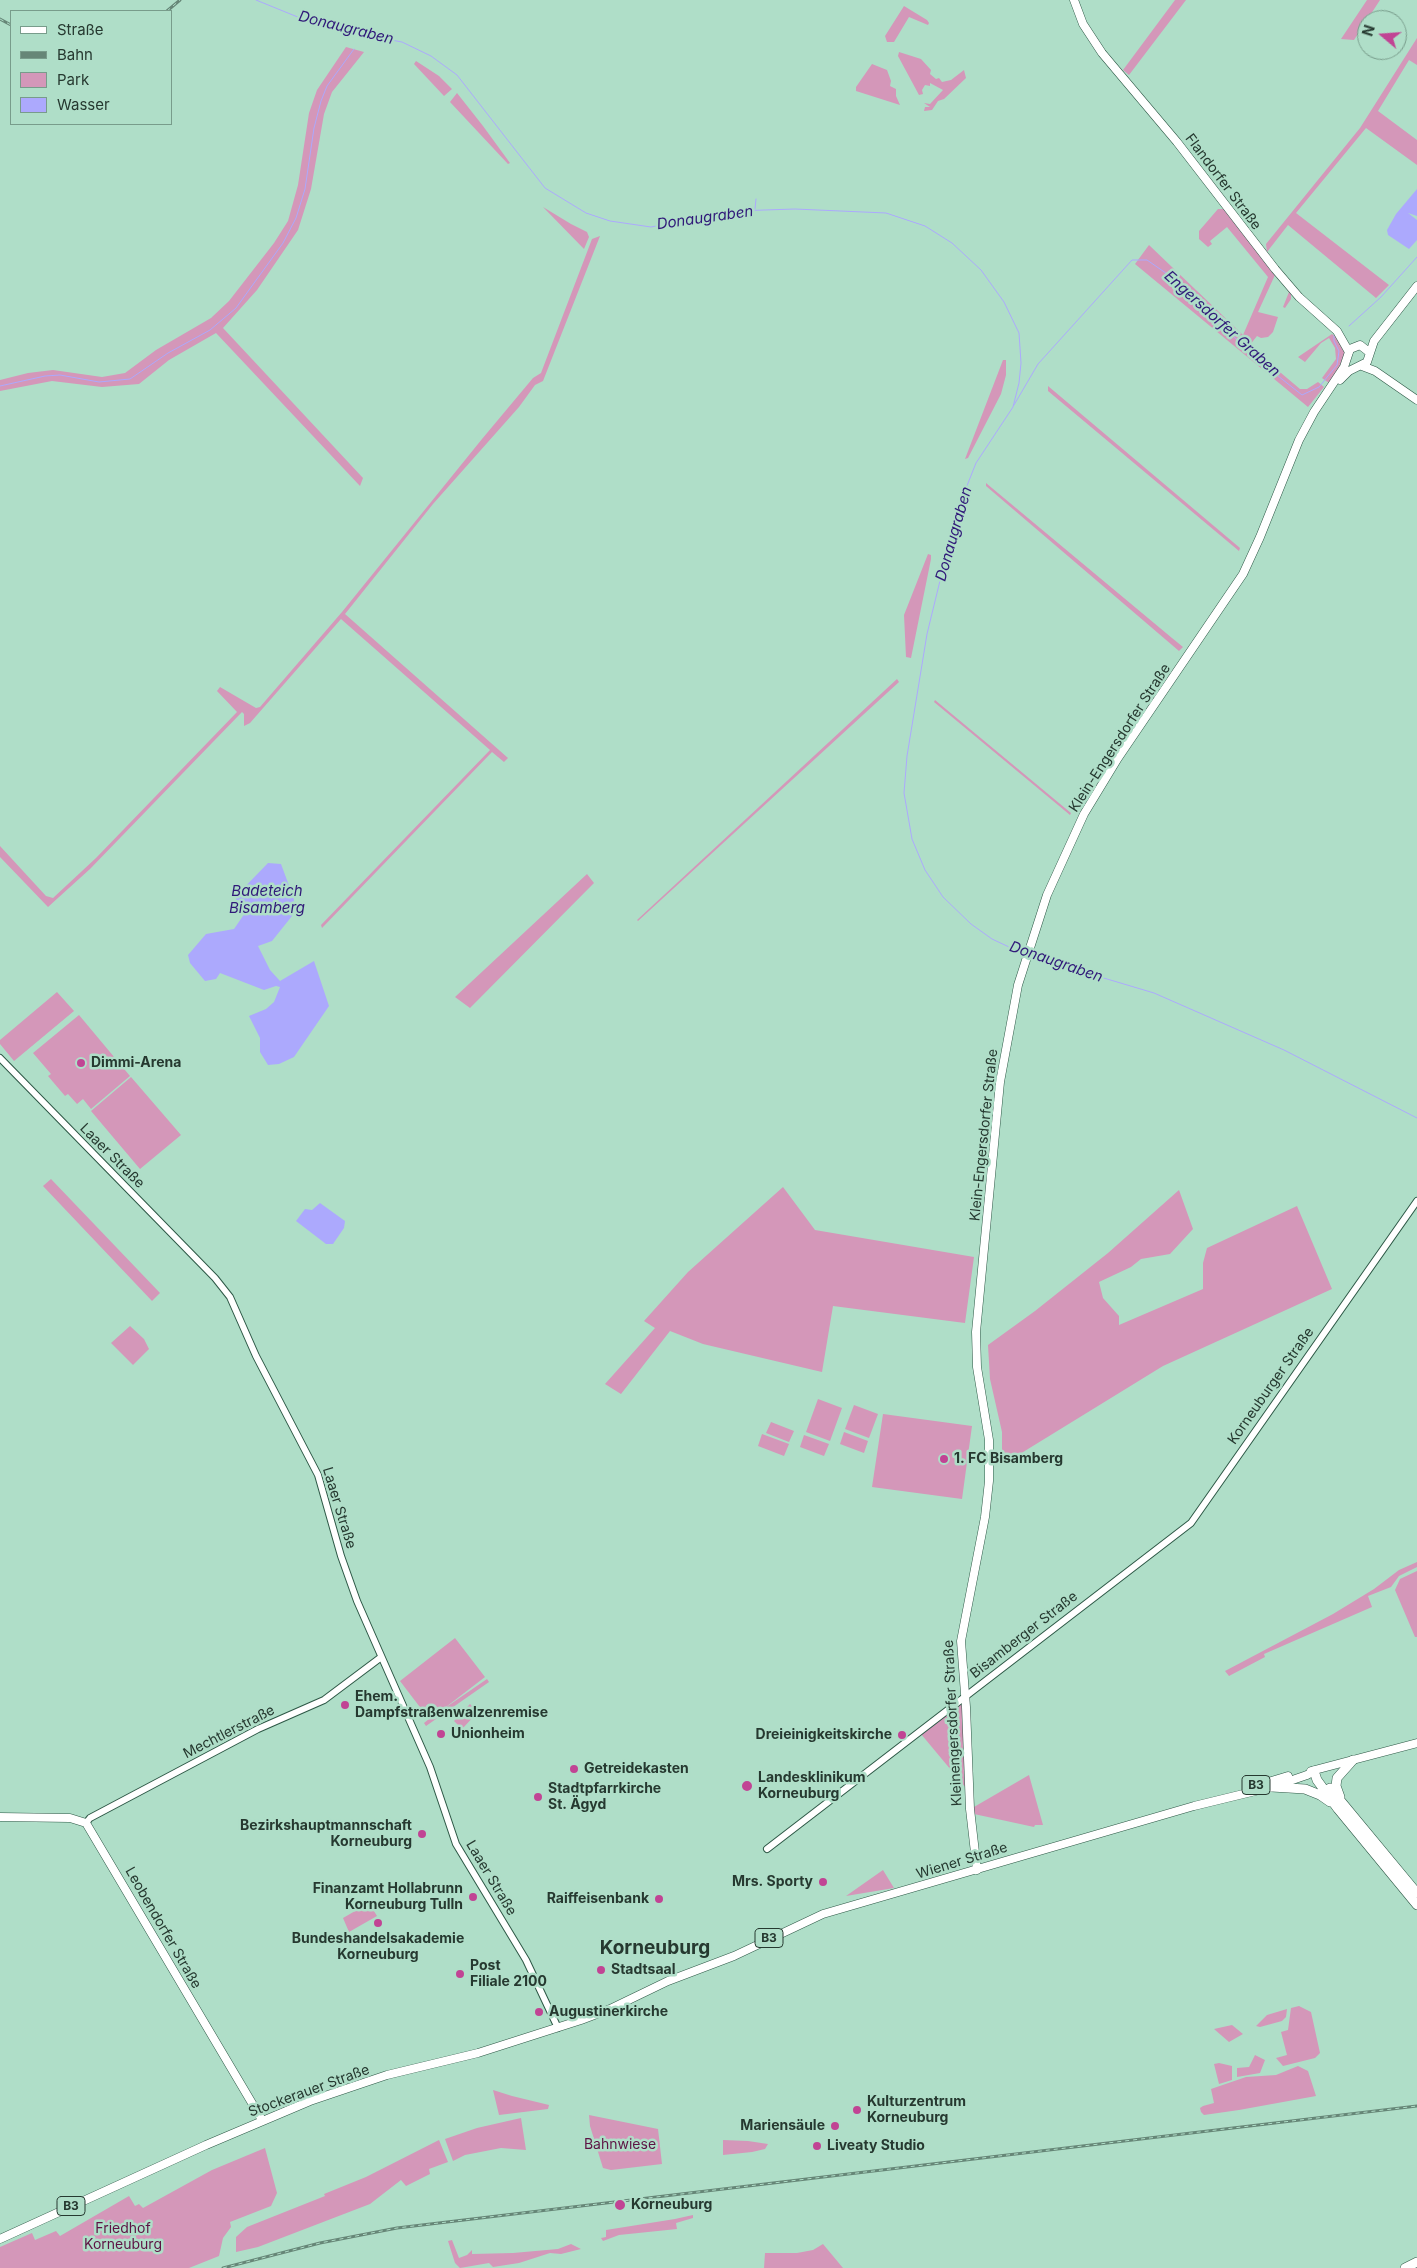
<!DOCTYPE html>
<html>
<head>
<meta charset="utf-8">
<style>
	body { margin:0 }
	#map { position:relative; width:1417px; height:2268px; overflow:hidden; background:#afdec8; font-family:Inter,sans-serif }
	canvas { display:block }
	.legend { position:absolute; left:10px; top:10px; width:162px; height:115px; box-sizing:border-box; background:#afdec8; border:1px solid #789c8b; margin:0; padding:6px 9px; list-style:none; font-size:15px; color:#263930 }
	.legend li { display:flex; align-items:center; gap:10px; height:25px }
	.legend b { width:25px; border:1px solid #789c8b }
	.north { position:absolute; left:1357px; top:10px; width:50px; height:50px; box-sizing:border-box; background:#afdec8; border:1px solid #789c8b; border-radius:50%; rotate:288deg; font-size:14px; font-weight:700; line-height:20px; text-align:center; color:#263930 }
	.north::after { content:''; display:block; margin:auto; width:18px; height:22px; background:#c14494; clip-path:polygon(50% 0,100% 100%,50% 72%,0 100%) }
</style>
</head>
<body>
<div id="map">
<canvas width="1417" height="2268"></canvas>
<ul class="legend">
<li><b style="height:6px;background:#fff"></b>Straße</li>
<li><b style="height:6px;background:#668677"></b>Bahn</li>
<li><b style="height:14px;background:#d497b9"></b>Park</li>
<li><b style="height:14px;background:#aca9fd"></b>Wasser</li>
</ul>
<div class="north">N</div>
</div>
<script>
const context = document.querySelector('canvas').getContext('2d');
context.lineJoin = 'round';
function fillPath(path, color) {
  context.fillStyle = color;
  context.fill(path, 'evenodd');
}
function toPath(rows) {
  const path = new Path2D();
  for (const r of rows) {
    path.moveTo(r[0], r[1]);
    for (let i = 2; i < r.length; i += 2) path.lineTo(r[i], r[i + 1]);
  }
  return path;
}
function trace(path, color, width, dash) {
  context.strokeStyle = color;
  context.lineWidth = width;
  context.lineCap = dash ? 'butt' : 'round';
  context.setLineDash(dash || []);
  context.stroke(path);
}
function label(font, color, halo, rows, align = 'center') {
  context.font = font + ' Inter,sans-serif';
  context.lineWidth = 5;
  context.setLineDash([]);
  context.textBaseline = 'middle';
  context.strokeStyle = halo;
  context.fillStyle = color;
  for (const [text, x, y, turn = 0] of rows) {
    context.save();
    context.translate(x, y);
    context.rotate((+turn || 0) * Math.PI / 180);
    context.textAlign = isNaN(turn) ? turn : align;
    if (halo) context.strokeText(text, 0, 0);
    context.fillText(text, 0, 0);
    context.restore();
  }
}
fillPath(toPath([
	[1175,0,1186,0,1129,75,1123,70],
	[1367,0,1380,0,1354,40,1341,39],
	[904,6,927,20,929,23,928,25,909,17,894,42,887,42,885,36],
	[1417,38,1417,65,1409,60,1378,111,1417,140,1417,165,1366,128,1296,213,1389,285,1376,298,1288,225,1267,252,1266,244,1360,128],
	[346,47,364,52,332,92,324,114,311,189,298,230,257,290,223,328,363,478,360,486,216,333,169,360,139,384,102,387,52,381,0,391,0,380,28,373,53,370,102,377,125,373,156,350,211,318,229,301,274,243,288,221,298,185,309,113,317,90],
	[899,52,921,59,931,70,930,74,936,79,939,78,942,82,951,80,964,70,966,78,944,99,938,101,932,110,924,111,925,107,930,107,924,103,930,104,943,90,930,83,930,86,925,85,922,90,923,94,919,95,898,56],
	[416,61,439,76,452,89,444,96,414,64],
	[872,64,887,70,891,81,890,86,896,89,896,96,900,105,856,91,856,87],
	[457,93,483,126,510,163,508,164,450,102],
	[543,207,571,224,587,232,589,237,584,249],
	[1218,209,1225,209,1291,293,1291,299,1285,308,1283,307,1289,292,1275,275,1258,312,1278,317,1273,332,1268,337,1261,338,1257,336,1249,346,1300,389,1307,389,1318,382,1324,387,1308,407,1135,264,1149,245,1243,335,1268,277,1227,227,1210,241,1212,244,1208,247,1199,239,1199,231],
	[600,236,543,381,535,385,519,407,433,504,345,614,508,758,504,762,492,752,322,928,321,925,490,750,341,619,250,723,244,726,244,714,242,712,90,869,48,907,0,857,0,846,46,896,53,898,96,858,237,712,217,691,220,687,256,708,260,707,342,612,482,439,533,378,541,373,592,239],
	[1332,334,1343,343,1346,356,1344,362,1329,383,1322,378,1336,359,1335,348,1329,338,1321,343,1305,362,1298,357],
	[1003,360,1006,360,1006,375,1001,394,968,458,965,459],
	[1048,386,1240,548,1239,551,1048,391],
	[986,483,1172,638,1183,647,1179,651,986,486],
	[928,554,931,555,931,559,911,658,906,657,904,615],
	[897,679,899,682,638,921,637,920],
	[935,700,1071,813,1070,815,934,702],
	[587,874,594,883,470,1008,455,997],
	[57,992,74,1011,14,1061,0,1044,0,1040],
	[79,1015,130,1076,91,1109,83,1099,77,1104,68,1094,65,1096,48,1076,51,1074,33,1053],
	[131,1077,181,1135,140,1169,91,1111],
	[51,1179,160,1293,152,1301,43,1186],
	[783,1187,815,1230,974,1257,965,1323,833,1306,822,1372,703,1344,670,1331,621,1394,605,1384,655,1328,644,1321,688,1272],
	[1179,1190,1193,1229,1170,1254,1141,1259,1131,1267,1099,1282,1103,1298,1119,1316,1119,1325,1203,1289,1203,1263,1207,1248,1297,1206,1332,1289,1163,1366,1002,1465,1002,1432,990,1379,988,1345,1035,1311,1108,1253],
	[130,1326,144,1339,149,1349,133,1365,111,1343],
	[818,1399,842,1408,830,1441,806,1432],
	[854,1405,878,1414,869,1438,845,1429],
	[883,1414,972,1426,962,1499,872,1487],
	[771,1422,794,1431,789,1442,766,1433],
	[844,1432,868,1441,864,1453,840,1444],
	[762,1434,789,1444,784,1456,758,1446],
	[804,1435,829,1444,824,1456,800,1447],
	[1417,1562,1417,1567,1399,1576,1391,1587,1368,1596,1372,1607,1264,1654,1265,1657,1229,1676,1225,1671,1333,1614,1374,1589,1399,1570],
	[1417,1571,1417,1637,1415,1637,1395,1590,1400,1579],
	[455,1638,485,1677,442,1710,487,1679,489,1682,426,1726,424,1723,429,1719,400,1681],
	[962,1703,966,1788,921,1734],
	[470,1704,478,1712,462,1729,454,1721],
	[1029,1775,1043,1825,1035,1825,1034,1827,974,1814,974,1807],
	[883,1870,894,1888,846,1896],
	[369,1903,377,1916,349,1932,343,1918],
	[1299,2006,1311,2012,1320,2053,1315,2058,1283,2066,1276,2058,1287,2055,1281,2032,1288,2030,1291,2008],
	[1287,2009,1286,2017,1282,2021,1260,2027,1256,2026,1267,2015],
	[1232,2025,1243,2034,1229,2042,1214,2029],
	[1255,2055,1265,2060,1260,2073,1237,2077,1237,2068,1249,2067],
	[1219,2063,1232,2066,1232,2080,1219,2084,1214,2064],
	[1298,2066,1308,2071,1316,2096,1239,2110,1204,2115,1201,2112,1200,2108,1203,2106,1214,2103,1211,2089,1246,2077,1276,2075],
	[493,2090,512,2096,549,2105,548,2109,499,2115],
	[589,2115,658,2129,662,2164,611,2170,603,2168,590,2126],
	[521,2118,526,2150,501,2148,465,2155,453,2161,445,2139,477,2128],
	[439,2140,448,2162,429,2169,430,2174,406,2186,401,2180,370,2204,258,2247,236,2252,236,2237,247,2227,325,2196,324,2194,366,2177],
	[723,2140,748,2141,768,2144,765,2149,752,2152,723,2155],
	[265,2148,277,2193,271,2206,230,2222,231,2227,223,2238,219,2256,189,2268,0,2268,0,2247,32,2233,35,2240,56,2231,60,2236,129,2196,135,2206,139,2204,143,2208,212,2170],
	[693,2215,693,2218,676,2223,677,2229,619,2235,603,2241,601,2238,606,2237,606,2230,675,2219],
	[452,2240,459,2258,467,2255,472,2250,472,2254,513,2253,558,2249,571,2244,581,2249,561,2254,550,2253,519,2263,493,2267,489,2263,460,2268,455,2263,448,2241],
	[823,2244,843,2268,764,2268,765,2253,797,2253,813,2250]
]), '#d497b9');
fillPath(toPath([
	[1417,189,1417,216,1408,213,1417,220,1417,240,1409,249,1388,235,1387,230,1396,214],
	[268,863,281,864,294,899,292,916,272,941,258,946,270,970,280,981,314,961,329,1006,294,1057,279,1064,268,1065,260,1052,260,1038,249,1016,266,1009,274,1002,280,987,276,986,264,990,220,973,216,979,205,981,190,963,188,955,206,934,234,929,245,913,239,912,236,907,236,896],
	[320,1203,345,1221,344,1228,333,1244,326,1244,296,1221,305,1209,312,1210]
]), '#aca9fd');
trace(toPath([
	[256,0,310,22,343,31,402,42,431,56,457,75,545,188,586,213,610,221,651,227,734,211,795,209,886,213,925,226,952,243,981,270,1004,302,1019,333,1021,363,1019,383,1013,407,976,463,957,511,927,634,907,756,904,793,912,839,925,870,943,897,971,924,992,939,1024,954],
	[755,209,756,199],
	[1349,326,1381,297,1417,257],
	[0,386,45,376,60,375,99,382,130,379,168,353,210,330,236,308,283,243,296,218,305,189,314,128,321,101,327,86,354,49],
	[1014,405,1038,364,1132,260,1147,260,1173,278,1258,360,1302,395,1319,387,1337,365,1339,351,1334,341,1334,336],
	[1030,956,1154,993,1284,1050,1417,1118]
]), '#aca9fd', 1);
const minor = toPath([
	[0,1058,215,1278,230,1297,256,1356,318,1475,341,1556,357,1601,430,1767,456,1844,526,1960,558,2028],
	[86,1823,90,1818,258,1729,324,1700,380,1658],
	[767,1849,1191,1523,1417,1201]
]);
const major = toPath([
	[1074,0,1083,24,1102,53,1177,142,1275,269,1299,297,1337,331,1349,352],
	[1362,366,1375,371,1417,400],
	[1340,380,1349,371,1367,362,1374,341,1417,286],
	[1311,1771,1417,1743],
	[1255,1786,1288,1776],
	[0,1817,70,1818,86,1823,262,2120],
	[977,1870,970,1809,966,1707,961,1641,985,1517,989,1481,989,1440,977,1367,976,1332,1000,1082,1018,985,1047,895,1084,814,1118,758,1243,574,1260,537,1299,440,1314,412,1344,367,1350,349,1360,345,1369,352],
	[0,2239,206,2145,310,2101,387,2075,478,2053,581,2020,610,2009,668,1981,734,1956,823,1914,1194,1806,1272,1787,1307,1775,1314,1771]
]);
const highway = toPath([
	[1314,1771,1317,1780,1338,1809,1417,1905],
	[1272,1787,1305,1789,1320,1795,1330,1802],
	[1330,1788,1417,1893],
	[1340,1797,1336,1786,1337,1778,1353,1760],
	[1405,2268,1417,2262]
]);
trace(minor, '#2d5846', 8);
trace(major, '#2d5846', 9);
trace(highway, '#2d5846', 10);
trace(minor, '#fff', 6);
trace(major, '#fff', 8);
trace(highway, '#fff', 9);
const rail = toPath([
	[167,11,180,0],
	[0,19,11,25],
	[223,2268,320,2243,397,2228,1417,2106]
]);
trace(rail, '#668677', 3);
trace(rail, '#afdec8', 1, [4]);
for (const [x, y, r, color] of [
	[81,1063,5,"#c14494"],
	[944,1459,5,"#c14494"],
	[345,1705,5,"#c14494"],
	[441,1734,5,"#c14494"],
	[902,1735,5,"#c14494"],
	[574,1769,5,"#c14494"],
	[747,1786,6,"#c14494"],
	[538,1797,5,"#c14494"],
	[422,1834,5,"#c14494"],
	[823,1882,5,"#c14494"],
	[473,1897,5,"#c14494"],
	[659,1899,5,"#c14494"],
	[378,1923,5,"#c14494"],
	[601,1970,5,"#c14494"],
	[460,1974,5,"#c14494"],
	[539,2012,5,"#c14494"],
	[857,2110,5,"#c14494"],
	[835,2126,5,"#c14494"],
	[817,2146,5,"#c14494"],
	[620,2205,6,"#c14494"]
]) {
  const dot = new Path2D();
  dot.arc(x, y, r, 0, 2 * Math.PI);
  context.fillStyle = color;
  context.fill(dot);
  trace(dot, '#afdec8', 2);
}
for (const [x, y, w] of [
	[1256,1785,28],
	[769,1938,28],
	[71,2206,28]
]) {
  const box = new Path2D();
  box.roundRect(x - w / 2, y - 9.5, w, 19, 4);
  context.fillStyle = '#afdec8';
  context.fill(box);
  trace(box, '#263930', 1);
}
label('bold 12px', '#263930', null, [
	["B3",1256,1785],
	["B3",769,1938],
	["B3",71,2206]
]);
label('14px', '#263930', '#afdec8', [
	["Flandorfer Straße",1223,182,53],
	["Klein-Engersdorfer Straße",1120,738,-57],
	["Klein-Engersdorfer Straße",984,1135,-84],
	["Laaer Straße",112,1156,45],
	["Korneuburger Straße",1271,1386,-55],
	["Laaer Straße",339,1508,73],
	["Bisamberger Straße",1024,1635,-38],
	["Kleinengersdorfer Straße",953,1723,-93],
	["Mechtlerstraße",229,1732,-27],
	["Wiener Straße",962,1861,-17],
	["Laaer Straße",491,1878,59],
	["Leobendorfer Straße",163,1928,60],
	["Stockerauer Straße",309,2091,-20]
]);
label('bold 14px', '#263930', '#afdec8', [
	["Dimmi-Arena",91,1063],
	["1. FC Bisamberg",954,1459],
	["Ehem.",355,1697],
	["Dampfstraßenwalzenremise",355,1713],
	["Unionheim",451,1734],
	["Dreieinigkeitskirche",892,1735,"right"],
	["Getreidekasten",584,1769],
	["Landesklinikum",758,1778],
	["Korneuburg",758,1794],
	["Stadtpfarrkirche",548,1789],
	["St. Ägyd",548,1805],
	["Bezirkshauptmannschaft",412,1826,"right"],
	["Korneuburg",412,1842,"right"],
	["Mrs. Sporty",813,1882,"right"],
	["Finanzamt Hollabrunn",463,1889,"right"],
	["Korneuburg Tulln",463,1905,"right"],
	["Raiffeisenbank",649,1899,"right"],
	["Bundeshandelsakademie",378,1939,"center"],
	["Korneuburg",378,1955,"center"],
	["Post",470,1966],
	["Filiale 2100",470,1982],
	["Stadtsaal",611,1970],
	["Augustinerkirche",549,2012],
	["Kulturzentrum",867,2102],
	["Korneuburg",867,2118],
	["Mariensäule",825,2126,"right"],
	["Liveaty Studio",827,2146],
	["Korneuburg",631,2205]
], 'left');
label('14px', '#5d1344', '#afdec8', [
	["Bahnwiese",620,2145],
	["Friedhof",123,2229],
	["Korneuburg",123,2245]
]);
label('italic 15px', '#301a79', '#afdec8', [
	["Donaugraben",346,28,14],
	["Donaugraben",705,218,-8],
	["Engersdorfer Graben",1222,324,42],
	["Donaugraben",954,534,-74],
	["Badeteich",267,891],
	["Bisamberg",267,908],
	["Donaugraben",1056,962,19]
]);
label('bold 19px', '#263930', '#afdec8', [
	["Korneuburg",655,1948]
]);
</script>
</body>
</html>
